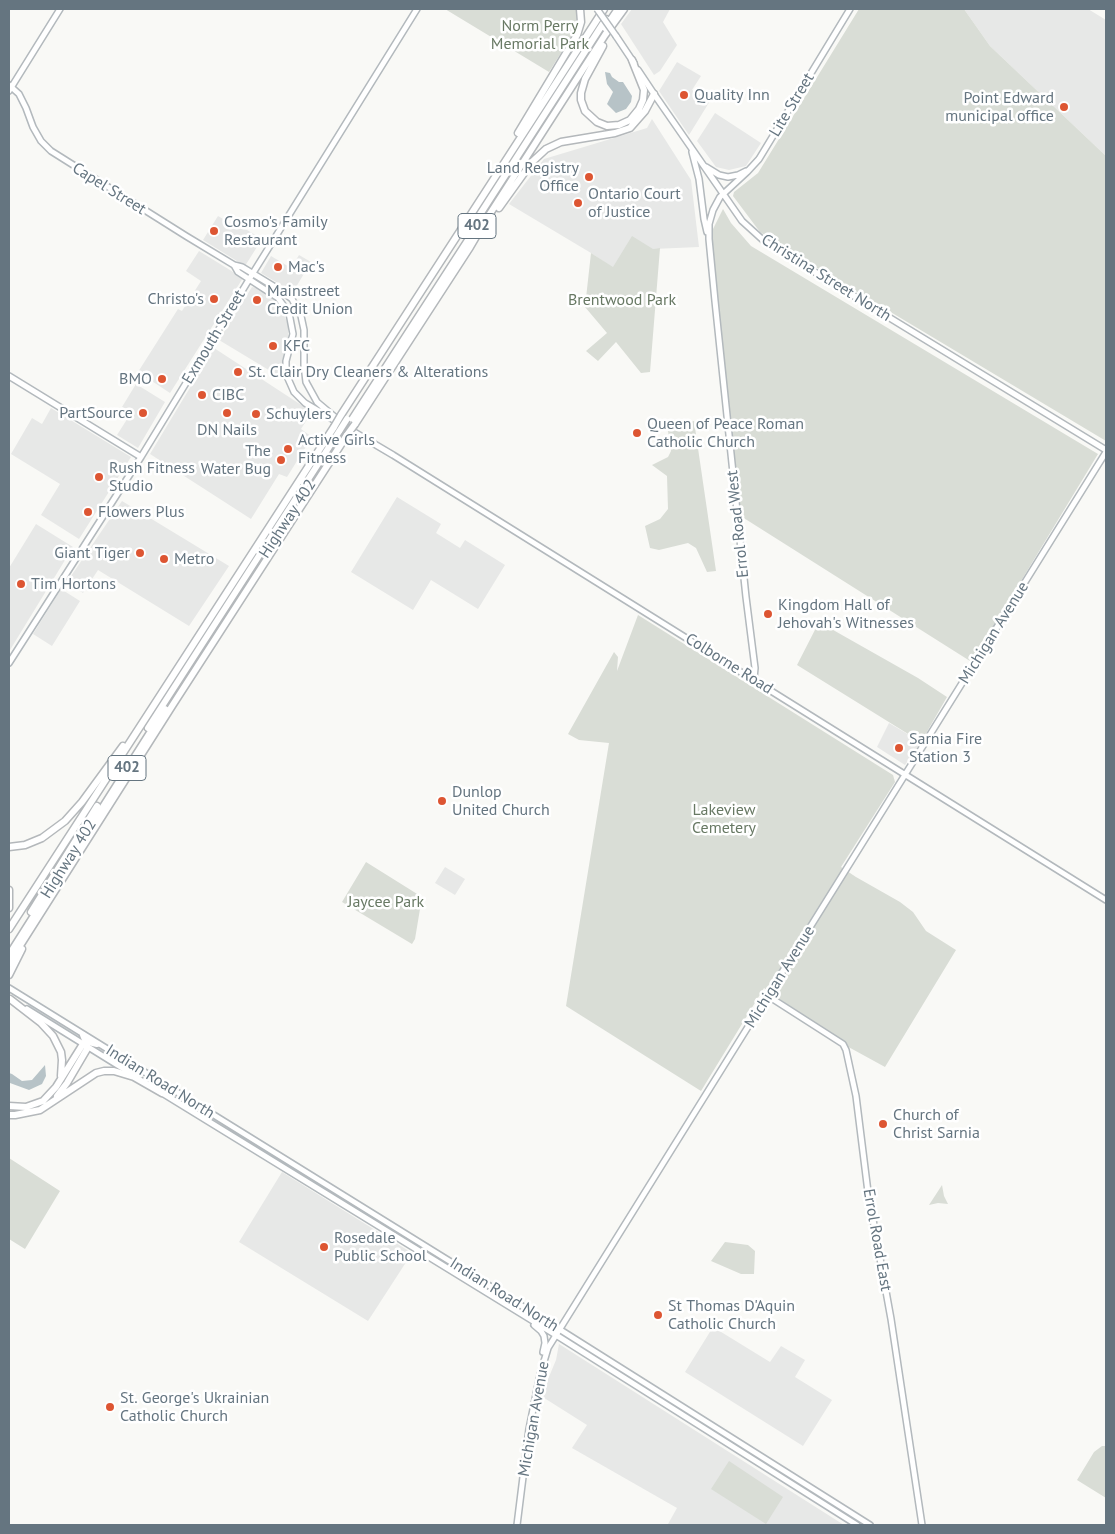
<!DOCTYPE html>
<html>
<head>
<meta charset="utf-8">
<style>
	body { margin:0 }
	#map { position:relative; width:1115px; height:1534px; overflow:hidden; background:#f9f9f6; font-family:"PT Sans",sans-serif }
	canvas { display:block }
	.frame { position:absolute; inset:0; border:10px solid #657580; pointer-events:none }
</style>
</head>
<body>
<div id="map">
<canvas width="1115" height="1534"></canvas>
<div class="frame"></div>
</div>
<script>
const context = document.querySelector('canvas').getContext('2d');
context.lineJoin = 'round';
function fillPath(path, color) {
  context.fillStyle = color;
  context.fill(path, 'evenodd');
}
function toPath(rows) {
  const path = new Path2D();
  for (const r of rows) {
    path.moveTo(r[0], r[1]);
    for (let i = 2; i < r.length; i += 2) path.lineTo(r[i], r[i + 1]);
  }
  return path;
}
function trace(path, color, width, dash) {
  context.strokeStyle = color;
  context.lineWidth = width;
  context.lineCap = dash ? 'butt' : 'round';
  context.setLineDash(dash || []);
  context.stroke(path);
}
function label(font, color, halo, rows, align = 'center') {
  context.font = font + ' "PT Sans",sans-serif';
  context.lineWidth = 5;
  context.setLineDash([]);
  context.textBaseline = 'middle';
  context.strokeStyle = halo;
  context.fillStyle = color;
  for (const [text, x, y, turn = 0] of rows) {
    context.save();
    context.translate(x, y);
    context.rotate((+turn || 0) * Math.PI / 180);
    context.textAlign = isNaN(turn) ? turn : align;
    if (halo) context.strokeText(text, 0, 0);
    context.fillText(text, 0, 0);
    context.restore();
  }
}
fillPath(toPath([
	[632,9,670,9,663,22,677,45,660,71,654,75,621,24],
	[964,9,1088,9,1106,20,1106,156,990,46],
	[677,62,701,76,692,90,710,101,689,135,659,91],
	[715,113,761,143,746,166,729,170,716,167,697,141],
	[652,119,691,180,699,247,653,249,613,268,591,253,509,204,544,159,647,128],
	[218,216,240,229,242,227,262,239,245,266,203,240],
	[199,251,243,278,170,393,138,372,178,309,182,311,201,281,186,271],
	[299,255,311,262,293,292,261,273,271,256,291,268],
	[252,287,262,289,281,306,288,325,288,339,282,361,282,378,219,340],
	[214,348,312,412,301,429,312,437,287,477,279,474,251,519,150,454],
	[136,384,165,402,138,448,117,435,131,413,122,407],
	[51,408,131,457,79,539,41,515,60,484,11,454,32,418,42,424],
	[397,497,441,524,436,533,460,548,465,540,505,565,478,609,431,580,413,610,351,572],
	[122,501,229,566,189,626,98,570,83,593,67,582],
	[36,524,73,547,10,650,9,568],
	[61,589,80,601,52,646,33,634],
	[889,723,921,742,905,765,877,747],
	[445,867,465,879,455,895,435,883],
	[282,1172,412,1253,368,1321,239,1242],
	[713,1327,770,1362,781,1346,805,1360,795,1377,832,1400,803,1446,685,1372],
	[559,1344,844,1525,669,1525,668,1524,677,1508,572,1448,587,1425,541,1396,556,1360]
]), '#e7e8e7');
fillPath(toPath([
	[445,9,576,9,577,21,574,32,549,72],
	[859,9,964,9,990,46,1106,156,1106,441,787,250,760,232,733,196,734,192,758,173],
	[723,209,731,223,751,246,1098,454,987,637,986,635,970,661,739,515,725,389,711,233],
	[632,236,653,249,660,248,650,372,641,373,616,342,598,361,586,351,607,333,585,307,591,253,613,267],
	[694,421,716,571,707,572,696,548,688,543,659,550,650,548,645,526,660,519,668,509,667,476,652,465,668,457,671,451,667,424],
	[638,615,893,775,895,782,841,867,856,877,900,902,913,912,926,931,956,950,885,1067,843,1044,764,988,701,1091,566,1006,609,743,579,740,568,734,614,652,618,657,617,671],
	[819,622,918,678,947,697,921,742,797,665],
	[366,862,422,897,415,939,412,944,342,902],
	[9,1158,60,1191,25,1249,9,1239],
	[942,1185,944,1196,948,1204,938,1203,929,1205],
	[725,1242,748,1245,755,1251,754,1274,741,1274,711,1261],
	[1102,1446,1106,1446,1106,1498,1077,1480,1094,1452],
	[729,1461,783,1497,766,1524,711,1489]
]), '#d9ddd6');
fillPath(toPath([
	[605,72,610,73,612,77,619,82,623,82,632,96,631,102,626,109,616,113,607,104,613,92,607,84],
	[45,1065,46,1076,42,1084,29,1090,10,1083,9,1084,9,1073,12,1074,22,1081,32,1080]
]), '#b7c3c7');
const secondary = toPath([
	[616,36,634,63],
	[638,70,654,94,742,221,764,241,1106,450],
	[9,85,19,94,26,108,33,127,41,141,51,151,186,236,234,265,242,267,283,292,292,299,301,316,304,330,304,365,306,382,317,402,336,418],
	[9,91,60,9],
	[692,152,699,179,704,219,707,232],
	[706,167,719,175,728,177,738,175,746,171],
	[234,265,238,272,278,298,289,313,293,334,286,361,286,374,294,392,305,403,393,455,1106,900],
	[9,376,141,457],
	[9,663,141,457,253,273,417,9],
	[754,679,755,668,746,597,715,301,709,239,709,224,713,210,720,197,747,172,759,159,850,9],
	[9,988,559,1329,870,1525],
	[768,996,843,1044,846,1050,856,1096,868,1192,891,1319,922,1525],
	[27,1009,135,1076],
	[159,1091,556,1335,857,1525],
	[534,1325,541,1331,544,1336,545,1343,543,1352],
	[517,1525,529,1429,540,1375,548,1348,1106,452]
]);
const highway = toPath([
	[605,28,618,9],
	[603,46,585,79,581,93,581,100,585,111,597,122,607,126,619,125,630,120,639,109,643,100,644,90,632,60],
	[518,133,577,35,581,22,580,9],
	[499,208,532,162,546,149,561,142,615,133,630,128,645,111,654,94],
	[477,219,606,19],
	[341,415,604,9],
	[351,421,483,217],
	[355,424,470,247,484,223,605,35,624,9],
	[148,728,340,430],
	[9,847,25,845,42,838,65,821,82,802,123,746],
	[9,890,9,908],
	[31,912,97,806],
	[9,929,334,427],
	[9,955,165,709],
	[9,963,172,706,347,435],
	[9,975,22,949],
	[10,999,41,1023,53,1036,61,1052,62,1060,61,1076],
	[57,1096,67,1083,87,1049,87,1045,83,1035],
	[9,1106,26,1107,43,1101,56,1087,83,1044,89,1042,97,1044],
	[9,1115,15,1115,40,1110,96,1073,104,1071,114,1071,134,1077,162,1093]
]);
trace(secondary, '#b3b9bd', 8);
trace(highway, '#b4b8bb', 9);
trace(secondary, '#fff', 5);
trace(highway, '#fff', 6);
const secondaryBridge = toPath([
	[597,9,616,36]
]);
const highwayBridge = toPath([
	[334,427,341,415],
	[340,430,347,419],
	[347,435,355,424]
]);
trace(secondaryBridge, '#b3b9bd', 8, []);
trace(highwayBridge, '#b4b8bb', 9, []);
trace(secondaryBridge, '#fff', 5);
trace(highwayBridge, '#fff', 6);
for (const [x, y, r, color] of [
	[684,95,5,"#dd5532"],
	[1064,107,5,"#dd5532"],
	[589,177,5,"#dd5532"],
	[578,203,5,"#dd5532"],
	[214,231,5,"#dd5532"],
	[278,267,5,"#dd5532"],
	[214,299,5,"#dd5532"],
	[257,300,5,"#dd5532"],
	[273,346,5,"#dd5532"],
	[238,372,5,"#dd5532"],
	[162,379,5,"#dd5532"],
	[202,395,5,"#dd5532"],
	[143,413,5,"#dd5532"],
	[227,413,5,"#dd5532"],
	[256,414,5,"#dd5532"],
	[637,433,5,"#dd5532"],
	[288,449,5,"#dd5532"],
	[281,460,5,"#dd5532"],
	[99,477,5,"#dd5532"],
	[88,512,5,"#dd5532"],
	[140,553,5,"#dd5532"],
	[164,559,5,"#dd5532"],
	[21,584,5,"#dd5532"],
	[768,614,5,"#dd5532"],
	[899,748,5,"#dd5532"],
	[442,801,5,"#dd5532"],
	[883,1124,5,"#dd5532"],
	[324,1247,5,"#dd5532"],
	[658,1315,5,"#dd5532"],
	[110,1407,5,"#dd5532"]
]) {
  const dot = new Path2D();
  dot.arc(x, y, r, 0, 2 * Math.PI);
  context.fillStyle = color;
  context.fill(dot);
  trace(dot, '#fff', 2);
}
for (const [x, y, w] of [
	[477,226,38],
	[127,768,38]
]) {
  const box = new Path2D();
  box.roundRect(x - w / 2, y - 12.5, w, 25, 4);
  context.fillStyle = '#fff';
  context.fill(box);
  trace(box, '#657580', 1);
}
label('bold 15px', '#657580', null, [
	["402",477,226],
	["402",127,768]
]);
label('16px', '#687964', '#fff', [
	["Norm Perry",540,26],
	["Memorial Park",540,44],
	["Brentwood Park",622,300],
	["Lakeview",724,810],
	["Cemetery",724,828],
	["Jaycee Park",386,902]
]);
label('16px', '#657580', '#fff', [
	["Quality Inn",694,95],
	["Point Edward",1054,98,"right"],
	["municipal office",1054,116,"right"],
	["Land Registry",579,168,"right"],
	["Office",579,186,"right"],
	["Ontario Court",588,194],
	["of Justice",588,212],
	["Cosmo's Family",224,222],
	["Restaurant",224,240],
	["Mac's",288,267],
	["Mainstreet",267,291],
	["Credit Union",267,309],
	["Christo's",204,299,"right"],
	["KFC",283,346],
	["St. Clair Dry Cleaners & Alterations",248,372],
	["BMO",152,379,"right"],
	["CIBC",212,395],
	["PartSource",133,413,"right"],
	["Schuylers",266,414],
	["Queen of Peace Roman",647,424],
	["Catholic Church",647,442],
	["DN Nails",227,430,"center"],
	["Active Girls",298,440],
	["Fitness",298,458],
	["The",271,451,"right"],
	["Water Bug",271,469,"right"],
	["Rush Fitness",109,468],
	["Studio",109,486],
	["Flowers Plus",98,512],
	["Giant Tiger",130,553,"right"],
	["Metro",174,559],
	["Tim Hortons",31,584],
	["Kingdom Hall of",778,605],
	["Jehovah's Witnesses",778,623],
	["Sarnia Fire",909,739],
	["Station 3",909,757],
	["Dunlop",452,792],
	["United Church",452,810],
	["Church of",893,1115],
	["Christ Sarnia",893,1133],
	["Rosedale",334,1238],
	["Public School",334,1256],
	["St Thomas D'Aquin",668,1306],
	["Catholic Church",668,1324],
	["St. George's Ukrainian",120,1398],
	["Catholic Church",120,1416]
], 'left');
label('16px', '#657580', '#fff', [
	["Lite Street",792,105,-59],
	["Capel Street",109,189,32],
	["Christina Street North",826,278,32],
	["Exmouth Street",214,337,-59],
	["Highway 402",288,519,-57],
	["Errol Road West",738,524,-96],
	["Michigan Avenue",994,633,-58],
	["Colborne Road",729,664,32],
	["Highway 402",69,859,-58],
	["Michigan Avenue",780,977,-58],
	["Indian Road North",160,1082,32],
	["Errol Road East",877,1240,80],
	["Indian Road North",504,1295,32],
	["Michigan Avenue",534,1419,-80]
]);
</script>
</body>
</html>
